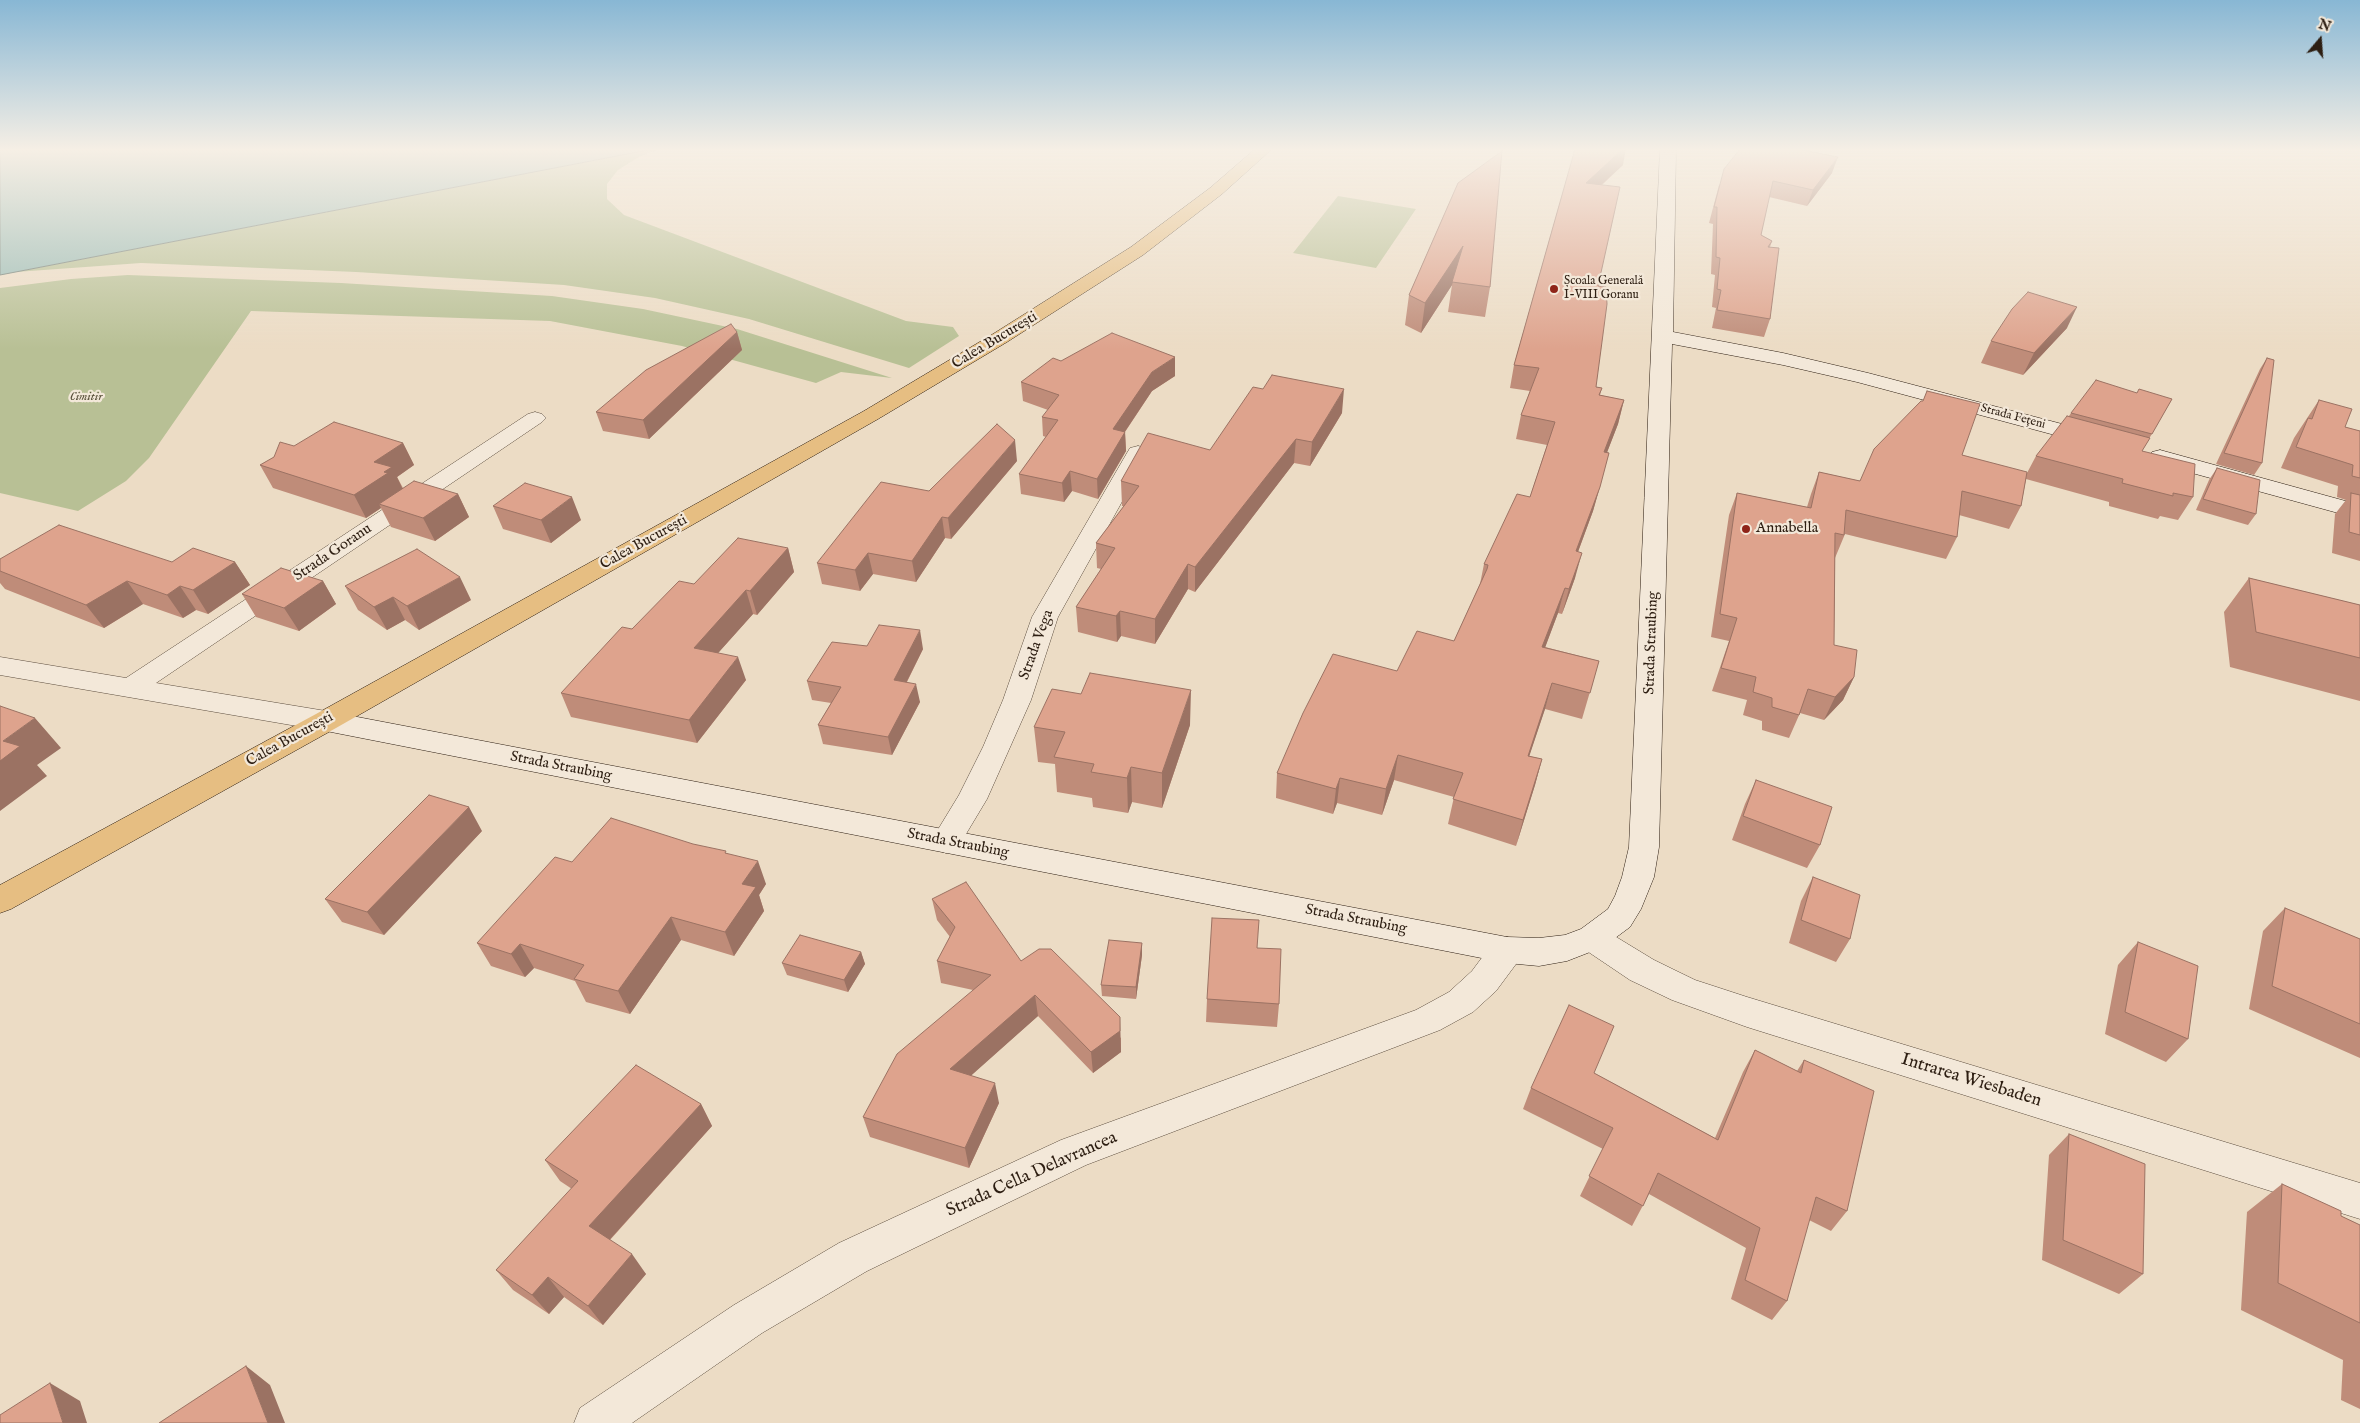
<!DOCTYPE html>
<html>
<head>
<meta charset="utf-8">
<style>
	body { margin:0 }
	#map { position:relative; width:2360px; height:1423px; overflow:hidden; background:#ecdcc5; font-family:"IM FELL English",serif }
	canvas { display:block }
	.north { position:absolute; left:2295px; top:15px; width:50px; height:50px; -webkit-text-stroke:4px #f3e8d9; paint-order:stroke; rotate:18deg; font-size:14px; font-weight:700; line-height:20px; text-align:center; color:#2d1e12 }
	.north::after { content:''; display:block; margin:auto; width:18px; height:22px; background:#2d1e12; clip-path:polygon(50% 0,100% 100%,50% 72%,0 100%) }
</style>
</head>
<body>
<div id="map">
<canvas width="2360" height="1423"></canvas>
<div class="north">N</div>
</div>
<script>
const context = document.querySelector('canvas').getContext('2d');
context.lineJoin = 'round';
function fillPath(path, color) {
  context.fillStyle = color;
  context.fill(path, 'evenodd');
}
function toPath(rows) {
  const path = new Path2D();
  for (const r of rows) {
    path.moveTo(r[0], r[1]);
    for (let i = 2; i < r.length; i += 2) path.lineTo(r[i], r[i + 1]);
  }
  return path;
}
function trace(path, color, width, dash) {
  context.strokeStyle = color;
  context.lineWidth = width;
  context.lineCap = dash ? 'butt' : 'round';
  context.setLineDash(dash || []);
  context.stroke(path);
}
function label(font, color, halo, rows, align = 'center') {
  context.font = font + ' "IM FELL English",serif';
  context.lineWidth = 4.5;
  context.setLineDash([]);
  context.textBaseline = 'middle';
  context.strokeStyle = halo;
  context.fillStyle = color;
  for (const [text, x, y, turn = 0] of rows) {
    context.save();
    context.translate(x, y);
    context.rotate((+turn || 0) * Math.PI / 180);
    context.textAlign = isNaN(turn) ? turn : align;
    if (halo) context.strokeText(text, 0, 0);
    context.fillText(text, 0, 0);
    context.restore();
  }
}
fillPath(toPath([
	[653,149,659,149,639,157,618,170,607,184,607,199,624,215,906,321,953,327,959,336,909,368,749,319,655,298,564,285,356,272,141,263,16,272],
	[1338,196,1416,209,1376,268,1293,253],
	[128,275,341,283,552,296,643,309,737,329,892,378,841,372,816,383,682,346,550,321,251,311,149,458,126,481,78,511,0,493,0,288,71,279]
]), '#b8c095');
const water = toPath([
	[0,149,653,149,0,275,0,149]
]);
fillPath(water, '#99bbb5');
trace(water, '#6e7c74', 1);
const street = toPath([
	[535,412,542,414,546,418,542,422,156,683,326,711,336,714,340,721,336,728,326,731,0,675,0,657,126,678,528,414,535,412],
	[1138,446,1146,448,1149,453,1058,617,1031,700,987,799,957,849,946,853,935,849,931,841,959,795,983,747,1003,700,1032,617,1127,453,1130,448,1138,446],
	[1592,925,1603,929,1654,960,1695,980,1747,997,2360,1183,2360,1219,1747,1027,1672,1000,1630,980,1581,947,1576,938,1581,929,1592,925],
	[1507,937,1519,940,1523,950,1519,960,1496,991,1473,1012,1440,1030,1086,1165,867,1271,762,1333,632,1423,574,1423,580,1408,734,1305,839,1243,1061,1140,1416,1010,1449,992,1472,971,1495,940,1507,937]
]);
const secondary = toPath([
	[1660,149,1676,149,1673,332,1783,353,1868,373,2100,434,2103,439,2100,444,2092,445,1857,382,1783,365,1672,344,1659,847,1654,877,1641,909,1630,927,1603,947,1567,961,1539,966,1507,963,326,731,316,728,312,721,316,714,326,711,1507,937,1539,938,1565,935,1581,929,1608,909,1615,896,1622,877,1629,847,1660,149],
	[2160,450,2360,505,2360,519,2152,462,2149,457,2152,452,2160,450]
]);
const highway = toPath([
	[1255,149,1272,149,1222,194,1143,255,1007,342,878,419,336,728,11,909,0,913,0,885,316,714,864,411,993,334,1131,247,1210,188,1255,149]
]);
trace(street, '#5d4e3f', 1);
trace(secondary, '#2d1e12', 1);
trace(highway, '#2d1e12', 1);
fillPath(street, '#f3e8d9');
fillPath(secondary, '#f3e8d9');
fillPath(highway, '#e6be82');
fillPath(toPath([
	[1575,149,1623,165,1602,185,1598,286,1596,387,1602,388,1600,395,1624,400,1618,424,1607,452,1609,453,1593,511,1578,552,1575,578,1562,614,1558,613,1545,647,1599,661,1582,719,1545,709,1529,756,1542,759,1535,785,1516,846,1448,824,1454,797,1394,780,1382,815,1337,803,1333,814,1276,798,1277,773,1397,671,1454,641,1480,584,1484,564,1530,497,1547,445,1516,439,1521,415,1530,391,1510,388,1514,365],
	[1803,150,1832,173,1807,206,1769,197,1761,235,1772,241,1770,247,1770,319,1764,337,1712,328,1716,308,1712,307,1715,275,1711,274,1713,224,1709,223,1719,185],
	[1458,183,1490,287,1485,317,1448,312,1452,285,1421,333,1405,325,1409,295],
	[2067,328,2023,375,1981,363,1991,341],
	[737,332,742,350,649,439,603,431,596,412],
	[2267,358,2262,463,2254,475,2216,464,2260,369],
	[1061,361,1175,376,1152,391,1125,432,1126,451,1098,499,1072,491,1064,502,1021,494,1019,474,1046,437,1043,436,1042,417,1048,410,1023,401,1021,382],
	[1927,391,1962,455,2027,473,2036,456,2069,416,2071,413,2137,393,2172,399,2142,451,2193,497,2178,520,2160,516,2158,519,2109,506,2109,502,2026,479,2021,506,2009,529,1959,515,1957,537,1946,559,1845,534,1835,558,1834,645,1854,677,1843,700,1824,720,1800,713,1789,738,1762,730,1762,721,1743,715,1747,700,1712,691,1729,641,1711,637,1729,515,1737,493,1807,507,1811,494,1819,472,1860,481,1923,401],
	[2319,400,2345,427,2360,431,2360,561,2332,553,2335,514,2346,500,2337,497,2338,486,2281,468,2294,438],
	[1342,413,1310,466,1294,463,1195,592,1188,589,1155,644,1121,636,1117,642,1078,632,1076,607,1101,569,1097,568,1096,543,1124,506,1122,506,1121,481,1210,450],
	[403,443,414,465,397,477,403,488,458,494,469,517,435,541,391,527,381,508,366,518,273,488,260,465,294,446],
	[1017,461,951,539,945,538,916,582,873,574,860,591,822,584,817,563,929,491],
	[2217,468,2256,514,2248,525,2196,510,2209,480],
	[493,506,581,520,551,543,503,529],
	[788,548,794,572,757,615,753,614,718,653,746,680,697,743,571,717,561,693,632,629,694,584],
	[0,559,172,562,235,562,250,585,208,614,196,610,183,618,143,604,104,628,5,589,0,583],
	[2249,578,2360,605,2360,701,2230,667,2224,612],
	[323,581,336,604,299,631,256,617,242,594],
	[345,586,471,600,419,630,405,620,387,630,358,610],
	[867,646,923,649,907,682,920,702,892,755,823,744,818,725,831,703,812,700,807,681],
	[1190,725,1162,808,1132,802,1128,813,1093,807,1092,798,1057,792,1055,764,1038,762,1034,727],
	[1756,780,1820,845,1807,868,1732,840,1745,804],
	[482,831,384,935,342,922,325,899],
	[727,853,766,884,759,895,764,911,734,956,681,940,630,1014,586,1002,575,981,534,968,525,977,491,966,477,943,572,862],
	[1813,877,1850,939,1836,962,1789,943,1801,901],
	[932,899,1021,961,1121,1038,1121,1052,1093,1073,1038,1016,971,1075,999,1103,969,1168,870,1137,863,1117,973,990,941,983,937,961,950,937,937,920],
	[2285,908,2360,939,2360,1058,2249,1009,2263,931],
	[2138,942,2188,1039,2166,1062,2105,1034,2118,965],
	[1142,943,1142,955,1136,999,1102,996,1101,985],
	[1257,948,1279,1004,1277,1027,1206,1022,1207,999],
	[861,952,865,964,848,992,787,975,782,963],
	[1755,1050,1797,1071,1804,1060,1847,1211,1831,1231,1809,1220,1787,1301,1772,1320,1731,1299,1746,1248,1649,1194,1632,1226,1580,1196,1603,1149,1523,1109,1531,1088,1594,1073,1715,1138,1743,1072],
	[701,1104,712,1126,610,1240,646,1274,603,1325,564,1297,549,1314,513,1290,496,1270,572,1189,560,1181,545,1160],
	[2069,1134,2143,1274,2119,1294,2042,1260,2049,1155],
	[2282,1184,2341,1216,2360,1225,2360,1409,2341,1400,2343,1360,2241,1310,2247,1212]
]), '#bf8c79');
fillPath(toPath([
	[1623,149,1626,149,1623,165,1581,203,1586,183],
	[1838,157,1832,173,1807,206,1813,190],
	[1463,246,1452,285,1421,333,1425,303],
	[2077,307,2067,328,2023,375,2034,353],
	[737,332,742,350,649,439,643,420],
	[1175,357,1175,376,1152,391,1114,448,1113,429,1152,372],
	[1344,389,1342,413,1310,466,1312,442],
	[1624,400,1618,424,1598,476,1604,452],
	[1125,432,1126,451,1098,499,1097,479],
	[1296,439,1294,463,1195,592,1195,567],
	[1015,440,1017,461,951,539,948,518],
	[403,443,414,465,397,477,403,490,379,504,381,508,366,518,354,495,374,462],
	[1070,471,1072,491,1064,502,1062,483],
	[1600,487,1593,511,1569,576,1576,551],
	[458,494,469,517,435,541,423,518],
	[572,497,581,520,551,543,541,520],
	[942,517,945,538,916,582,912,561],
	[788,548,794,572,757,615,750,591],
	[868,553,873,574,860,591,855,570],
	[1582,553,1575,578,1562,614,1569,589],
	[235,562,250,585,208,614,193,590],
	[1188,564,1188,589,1155,644,1155,619],
	[460,577,471,600,419,630,407,606],
	[127,581,143,604,104,628,86,605],
	[323,581,336,604,299,631,284,608],
	[180,586,196,610,183,618,167,595],
	[1565,588,1558,613,1536,672,1542,647],
	[746,590,753,614,702,671,694,648],
	[393,597,405,620,387,630,374,607],
	[1120,611,1121,636,1117,642,1116,616],
	[920,630,923,649,898,699,894,680],
	[738,657,746,680,697,743,689,720],
	[1854,677,1843,700,1824,720,1835,697],
	[1552,683,1545,709,1521,781,1528,756],
	[916,684,920,702,892,755,888,737],
	[1191,690,1190,725,1162,808,1162,773],
	[35,718,61,748,37,765,47,776,0,811,0,761,3,741],
	[1398,755,1394,780,1382,815,1386,789],
	[1542,759,1535,785,1516,846,1523,820],
	[1131,767,1132,802,1128,813,1127,778],
	[1340,778,1337,803,1333,814,1336,789],
	[469,807,482,831,384,935,367,912],
	[758,861,766,884,759,895,764,911,734,956,725,932,742,884],
	[671,917,681,940,630,1014,618,991],
	[1142,943,1142,955,1136,999,1136,987],
	[520,944,534,968,525,977,511,954],
	[861,952,865,964,848,992,844,980],
	[1035,995,1038,1016,955,1090,950,1069],
	[1120,1017,1121,1052,1093,1073,1091,1052],
	[995,1083,999,1103,969,1168,965,1148],
	[701,1104,712,1126,603,1247,589,1226],
	[632,1254,646,1274,603,1325,588,1306],
	[548,1277,564,1297,549,1314,532,1295],
	[246,1366,270,1385,285,1423,268,1423],
	[50,1383,80,1401,87,1423,63,1423]
]), '#9b7263');
const building = toPath([
	[1575,149,1623,149,1586,183,1620,187,1598,286,1606,287,1607,304,1596,387,1602,388,1599,395,1624,400,1604,452,1609,453,1600,487,1576,551,1582,553,1569,589,1565,588,1542,647,1599,661,1590,693,1552,683,1528,756,1542,759,1523,820,1453,799,1463,773,1398,755,1386,789,1340,778,1336,789,1277,773,1303,713,1333,654,1397,671,1417,631,1454,641,1487,569,1488,565,1484,564,1517,494,1530,497,1555,422,1521,415,1539,368,1514,365,1575,149],
	[1740,149,1798,149,1838,157,1813,190,1773,181,1761,235,1772,241,1768,247,1779,248,1770,319,1717,310,1721,290,1717,289,1720,258,1716,257,1717,207,1714,207,1724,169,1740,149],
	[1502,151,1490,287,1452,282,1463,246,1425,303,1409,295,1458,183,1502,151],
	[2028,292,2077,307,2034,353,1991,341,2012,309,2028,292],
	[731,324,737,332,643,420,596,412,646,370,731,324],
	[1112,333,1175,357,1152,372,1113,429,1125,432,1097,479,1070,471,1062,483,1019,474,1058,420,1042,417,1059,395,1021,382,1053,358,1061,361,1112,333],
	[2267,358,2274,360,2262,463,2224,453,2267,358],
	[1272,375,1344,389,1312,442,1296,439,1195,567,1188,564,1155,619,1120,611,1116,616,1076,607,1115,548,1096,543,1139,486,1121,481,1148,433,1210,450,1253,387,1263,389,1272,375],
	[2096,380,2137,393,2139,389,2172,399,2152,434,2071,413,2096,380],
	[1927,391,1980,404,1962,455,2027,472,2021,506,1962,491,1957,537,1846,510,1844,535,1835,533,1834,645,1857,650,1854,677,1835,697,1808,689,1799,715,1772,707,1772,698,1753,692,1756,677,1721,668,1737,618,1720,614,1737,493,1811,508,1819,472,1860,481,1874,449,1921,401,1923,401,1927,391],
	[2319,400,2352,409,2345,427,2360,431,2360,478,2352,476,2353,465,2296,447,2308,418,2312,419,2319,400],
	[2067,416,2150,438,2142,451,2195,464,2193,497,2173,493,2173,496,2122,483,2123,479,2036,456,2067,416],
	[334,422,403,443,374,462,392,467,384,472,388,473,354,495,260,465,274,457,280,442,294,446,334,422],
	[997,424,1015,440,948,518,942,517,912,561,868,553,855,570,817,563,881,482,929,491,997,424],
	[2217,468,2260,480,2256,514,2203,499,2217,468],
	[414,481,458,494,423,518,379,504,414,481],
	[525,483,572,497,541,520,493,506,525,483],
	[2351,493,2360,495,2360,535,2349,532,2351,493],
	[59,525,172,562,193,548,235,562,193,590,180,586,167,595,127,581,86,605,0,571,0,559,59,525],
	[738,538,788,548,750,591,746,590,694,648,738,657,689,720,561,693,622,627,632,629,679,581,694,584,738,538],
	[417,549,460,577,407,606,393,597,374,607,345,586,417,549],
	[281,568,323,581,284,608,242,594,281,568],
	[2249,578,2360,605,2360,658,2256,632,2249,578],
	[879,625,920,630,894,680,916,684,888,737,818,725,841,687,807,681,832,642,867,646,879,625],
	[1090,673,1191,690,1162,773,1131,767,1127,778,1091,772,1094,764,1054,757,1065,732,1034,727,1052,689,1081,694,1090,673],
	[0,706,35,718,3,741,20,746,0,761,0,706],
	[1756,780,1832,807,1820,845,1743,816,1756,780],
	[429,795,469,807,367,912,325,899,429,795],
	[611,818,693,844,726,851,725,853,758,861,742,884,756,887,725,932,671,917,618,991,574,979,584,965,520,944,511,954,477,943,555,857,572,862,611,818],
	[1813,877,1860,895,1850,939,1801,920,1813,877],
	[966,882,1021,961,1039,949,1051,949,1120,1017,1120,1031,1091,1052,1035,995,950,1069,995,1083,965,1148,863,1117,897,1054,991,975,937,961,955,927,932,899,966,882],
	[2285,908,2360,939,2360,1024,2272,986,2285,908],
	[1212,918,1259,920,1257,948,1281,949,1279,1004,1207,999,1212,918],
	[800,935,861,952,844,980,782,963,800,935],
	[1109,940,1142,943,1136,987,1101,985,1109,940],
	[2138,942,2198,966,2188,1039,2125,1012,2138,942],
	[1569,1005,1614,1026,1594,1073,1718,1140,1755,1050,1801,1073,1804,1060,1874,1091,1847,1211,1816,1197,1787,1301,1745,1280,1760,1228,1658,1173,1643,1206,1589,1176,1613,1128,1531,1088,1569,1005],
	[636,1065,701,1104,589,1226,632,1254,588,1306,548,1277,532,1295,496,1270,578,1181,545,1160,636,1065],
	[2069,1134,2145,1164,2143,1274,2063,1240,2069,1134],
	[2282,1184,2341,1211,2341,1216,2360,1225,2360,1323,2278,1283,2282,1184],
	[246,1366,268,1423,159,1423,246,1366],
	[50,1383,63,1423,0,1423,0,1415,50,1383]
]);
fillPath(building, '#dea38d');
trace(building, '#9b7263', 1);
const sky = context.createLinearGradient(0, 0, 0, 349);
sky.addColorStop(0, '#88b7d4');
sky.addColorStop(0.43, '#f6efe5');
sky.addColorStop(1, '#f6efe500');
context.fillStyle = sky;
context.fillRect(0, 0, 2360, 349);
for (const [x, y, r, color] of [
	[1554,289,5,"#8f2418"],
	[1746,529,5,"#8f2418"]
]) {
  const dot = new Path2D();
  dot.arc(x, y, r, 0, 2 * Math.PI);
  context.fillStyle = color;
  context.fill(dot);
  trace(dot, '#f3e8d9', 2);
}
label('12px', '#2d1e12', '#f3e8d9', [
	["Școala Generală",1564,282],
	["I-VIII Goranu",1564,296]
], 'left');
label('italic 12px', '#574f39', '#f3e8d9', [
	["Cimitir",86,398]
]);
label('12px', '#2d1e12', '#f3e8d9', [
	["Strada Fețeni",2013,417,15]
]);
label('15px', '#2d1e12', '#f3e8d9', [
	["Calea București",995,341,-31],
	["Calea București",644,543,-29],
	["Strada Goranu",333,553,-34],
	["Strada Straubing",1652,643,-88],
	["Strada Vega",1037,645,-70],
	["Calea București",290,740,-29],
	["Strada Straubing",561,767,11],
	["Strada Straubing",958,844,11],
	["Strada Straubing",1356,920,11]
]);
label('15px', '#2d1e12', '#f3e8d9', [
	["Annabella",1756,529]
], 'left');
label('18px', '#2d1e12', '#f3e8d9', [
	["Intrarea Wiesbaden",1971,1081,17],
	["Strada Cella Delavrancea",1032,1175,-24]
]);
</script>
</body>
</html>
